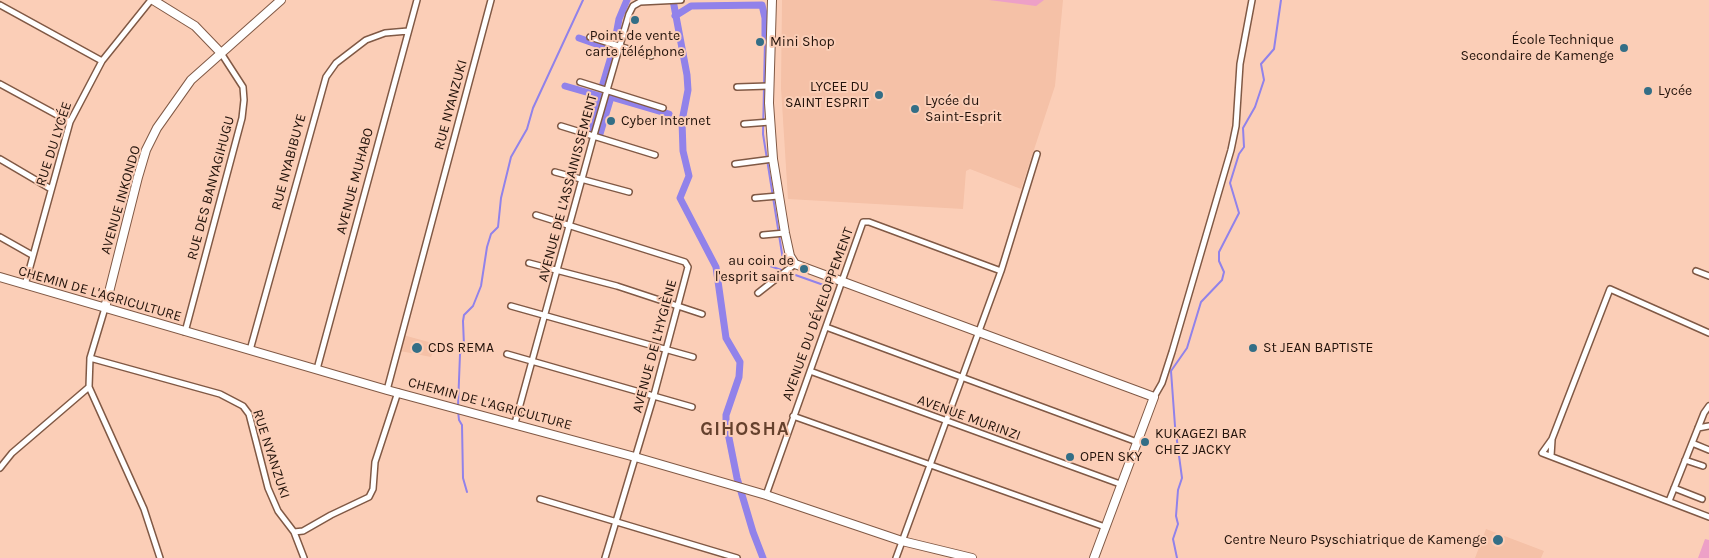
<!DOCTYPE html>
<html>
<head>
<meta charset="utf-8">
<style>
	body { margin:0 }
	canvas { display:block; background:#fbceb7 }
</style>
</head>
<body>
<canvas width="1709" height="558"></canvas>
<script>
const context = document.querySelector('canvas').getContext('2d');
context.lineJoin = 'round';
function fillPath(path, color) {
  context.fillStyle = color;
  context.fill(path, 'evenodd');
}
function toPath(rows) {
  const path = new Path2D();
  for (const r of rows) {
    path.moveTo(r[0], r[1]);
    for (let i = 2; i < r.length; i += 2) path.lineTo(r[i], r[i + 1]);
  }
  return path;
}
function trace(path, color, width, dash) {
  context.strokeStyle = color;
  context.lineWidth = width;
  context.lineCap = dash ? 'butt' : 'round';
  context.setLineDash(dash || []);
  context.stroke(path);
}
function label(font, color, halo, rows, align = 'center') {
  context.font = font + ' Karla,sans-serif';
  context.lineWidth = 4;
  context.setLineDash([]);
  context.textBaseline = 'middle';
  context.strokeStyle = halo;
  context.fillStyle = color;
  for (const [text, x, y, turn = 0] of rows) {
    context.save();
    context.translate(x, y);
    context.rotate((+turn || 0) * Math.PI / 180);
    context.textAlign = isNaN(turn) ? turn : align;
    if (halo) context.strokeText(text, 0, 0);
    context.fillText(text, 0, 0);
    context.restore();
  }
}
fillPath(toPath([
	[782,0,1063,0,1055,86,1021,189,970,169,966,171,963,209,788,199,781,88],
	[403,335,436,344,431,357,400,351],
	[1486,529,1544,551,1541,558,1475,558]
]), '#f5c1a7');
fillPath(toPath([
	[989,0,1044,0,1036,6],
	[1705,539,1709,540,1709,558,1698,558]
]), '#eda0c7');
trace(toPath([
	[765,39,763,134,783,260],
	[756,261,832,288],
	[458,406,460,354,464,346,463,321,464,315,473,306,481,286,487,247,491,234,498,227,501,198,511,157,527,129,533,108,583,0],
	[458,411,459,420,462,425,463,478,467,492],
	[1177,558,1173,539,1178,524,1176,516,1178,490,1182,478,1175,426,1171,371,1187,348,1201,302,1222,280,1224,272,1219,261,1219,252,1239,213,1230,183,1239,154,1244,147,1243,128,1255,107,1264,80,1261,64,1274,49,1281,0]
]), '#9182ea', 2);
trace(toPath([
	[673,0,687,75,688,90,682,121,683,151,689,176,680,198,716,267,726,338,740,362,739,377,726,415,726,423,737,478,753,532,763,558],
	[675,16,691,6,762,5,765,18,765,39],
	[579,38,613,50,602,87],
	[615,41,619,19,627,0],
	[565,86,600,96,588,133],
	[600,134,611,97,669,114]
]), '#9182ea', 7);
const street = toPath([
	[0,5,102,61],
	[590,37,651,56],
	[580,82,663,108],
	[0,84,70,122],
	[737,87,769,86],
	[744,124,770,122],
	[561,126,655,155],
	[0,159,51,189],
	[735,164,773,159],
	[555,172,629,192],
	[755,198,778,196],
	[536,215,685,262,688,267,654,395,605,558],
	[763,235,785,233],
	[0,237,32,255],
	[529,263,617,286,702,314],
	[1696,271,1709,276],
	[25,285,70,122,102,61,151,0],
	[758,293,795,264],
	[511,306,693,357],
	[105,308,90,358,89,387,144,509,160,558],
	[826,327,1137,442],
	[185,332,242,118,244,100,243,87,221,53],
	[1709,333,1610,289,1552,439,1542,453,1709,517],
	[250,350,326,77,336,63,366,40,385,33,408,31],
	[507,354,692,407],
	[90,358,220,394,243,406,249,414,268,488,278,511,294,532,304,558],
	[317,369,417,0],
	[810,371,1120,484],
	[387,390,491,0],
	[1154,397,1162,383,1172,352,1231,150,1236,126,1240,64,1252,0],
	[793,416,1105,527],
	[515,423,594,135,629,14,633,6,640,2,681,0],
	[1698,428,1709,426],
	[1692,443,1709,450],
	[1551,456,1552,440],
	[1685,460,1703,466],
	[0,468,12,453,89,387],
	[1674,488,1702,499],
	[766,495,863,222,869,222,1001,271],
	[540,499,737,558],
	[1669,501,1704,413,1709,406],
	[294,532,303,531,331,515,369,497,373,489,375,462,398,392],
	[896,558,1001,271,1037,154]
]);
const secondary = toPath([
	[153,0,195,26,221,53],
	[772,0,769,103,773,159,785,233,790,256,795,264,1154,397,1094,558],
	[0,277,387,390,635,457,766,495,902,541,972,558],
	[105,308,138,177,146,150,157,128,191,80,281,0]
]);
trace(street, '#805945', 8);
trace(secondary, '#805945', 10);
trace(street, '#fff', 5);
trace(secondary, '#fff', 8);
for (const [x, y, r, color] of [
	[635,20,5,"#336e86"],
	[760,42,5,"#336e86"],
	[1624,48,5,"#336e86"],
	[1648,91,5,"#336e86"],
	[879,95,5,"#336e86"],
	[915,109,5,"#336e86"],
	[611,121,5,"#336e86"],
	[804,269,5,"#336e86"],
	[417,348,6,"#336e86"],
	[1253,348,5,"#336e86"],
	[1145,442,5,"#336e86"],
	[1070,457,5,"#336e86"],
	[1498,540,6,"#336e86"]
]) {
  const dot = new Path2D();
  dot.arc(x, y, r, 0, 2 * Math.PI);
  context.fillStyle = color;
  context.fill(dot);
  trace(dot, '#fbceb7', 2);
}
label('14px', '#24140c', '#fbceb7', [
	["Point de vente",635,36,"center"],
	["carte téléphone",635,52,"center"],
	["École Technique",1614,40,"right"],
	["Secondaire de Kamenge",1614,56,"right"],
	["Mini Shop",770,42],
	["LYCEE DU",869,87,"right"],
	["SAINT ESPRIT",869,103,"right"],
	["Lycée",1658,91],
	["Lycée du",925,101],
	["Saint-Esprit",925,117],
	["Cyber Internet",621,121],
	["au coin de",794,261,"right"],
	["l'esprit saint",794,277,"right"],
	["CDS REMA",428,348],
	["St JEAN BAPTISTE",1263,348],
	["KUKAGEZI BAR",1155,434],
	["CHEZ JACKY",1155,450],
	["OPEN SKY",1080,457],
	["Centre Neuro Psyschiatrique de Kamenge",1487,540,"right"]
], 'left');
label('14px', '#24140c', '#fbceb7', [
	["RUE NYANZUKI",451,105,-75],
	["RUE DU LYCÉE",54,144,-72],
	["RUE NYABIBUYE",289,162,-75],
	["AVENUE MUHABO",355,181,-75],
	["RUE DES BANYAGIHUGU",211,188,-75],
	["AVENUE DE L'ASSAINISSEMENT",568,188,-75],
	["AVENUE INKONDO",121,200,-74],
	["CHEMIN DE L'AGRICULTURE",100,294,16],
	["AVENUE DU DÉVELOPPEMENT",818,314,-70],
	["AVENUE DE L'HYGIÈNE",655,346,-75],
	["CHEMIN DE L'AGRICULTURE",490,404,15],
	["AVENUE MURINZI",969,418,20],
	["RUE NYANZUKI",271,454,72]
]);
context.letterSpacing = '1px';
label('bold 19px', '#65412d', '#fbceb7', [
	["GIHOSHA",745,430]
]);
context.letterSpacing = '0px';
</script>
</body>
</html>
